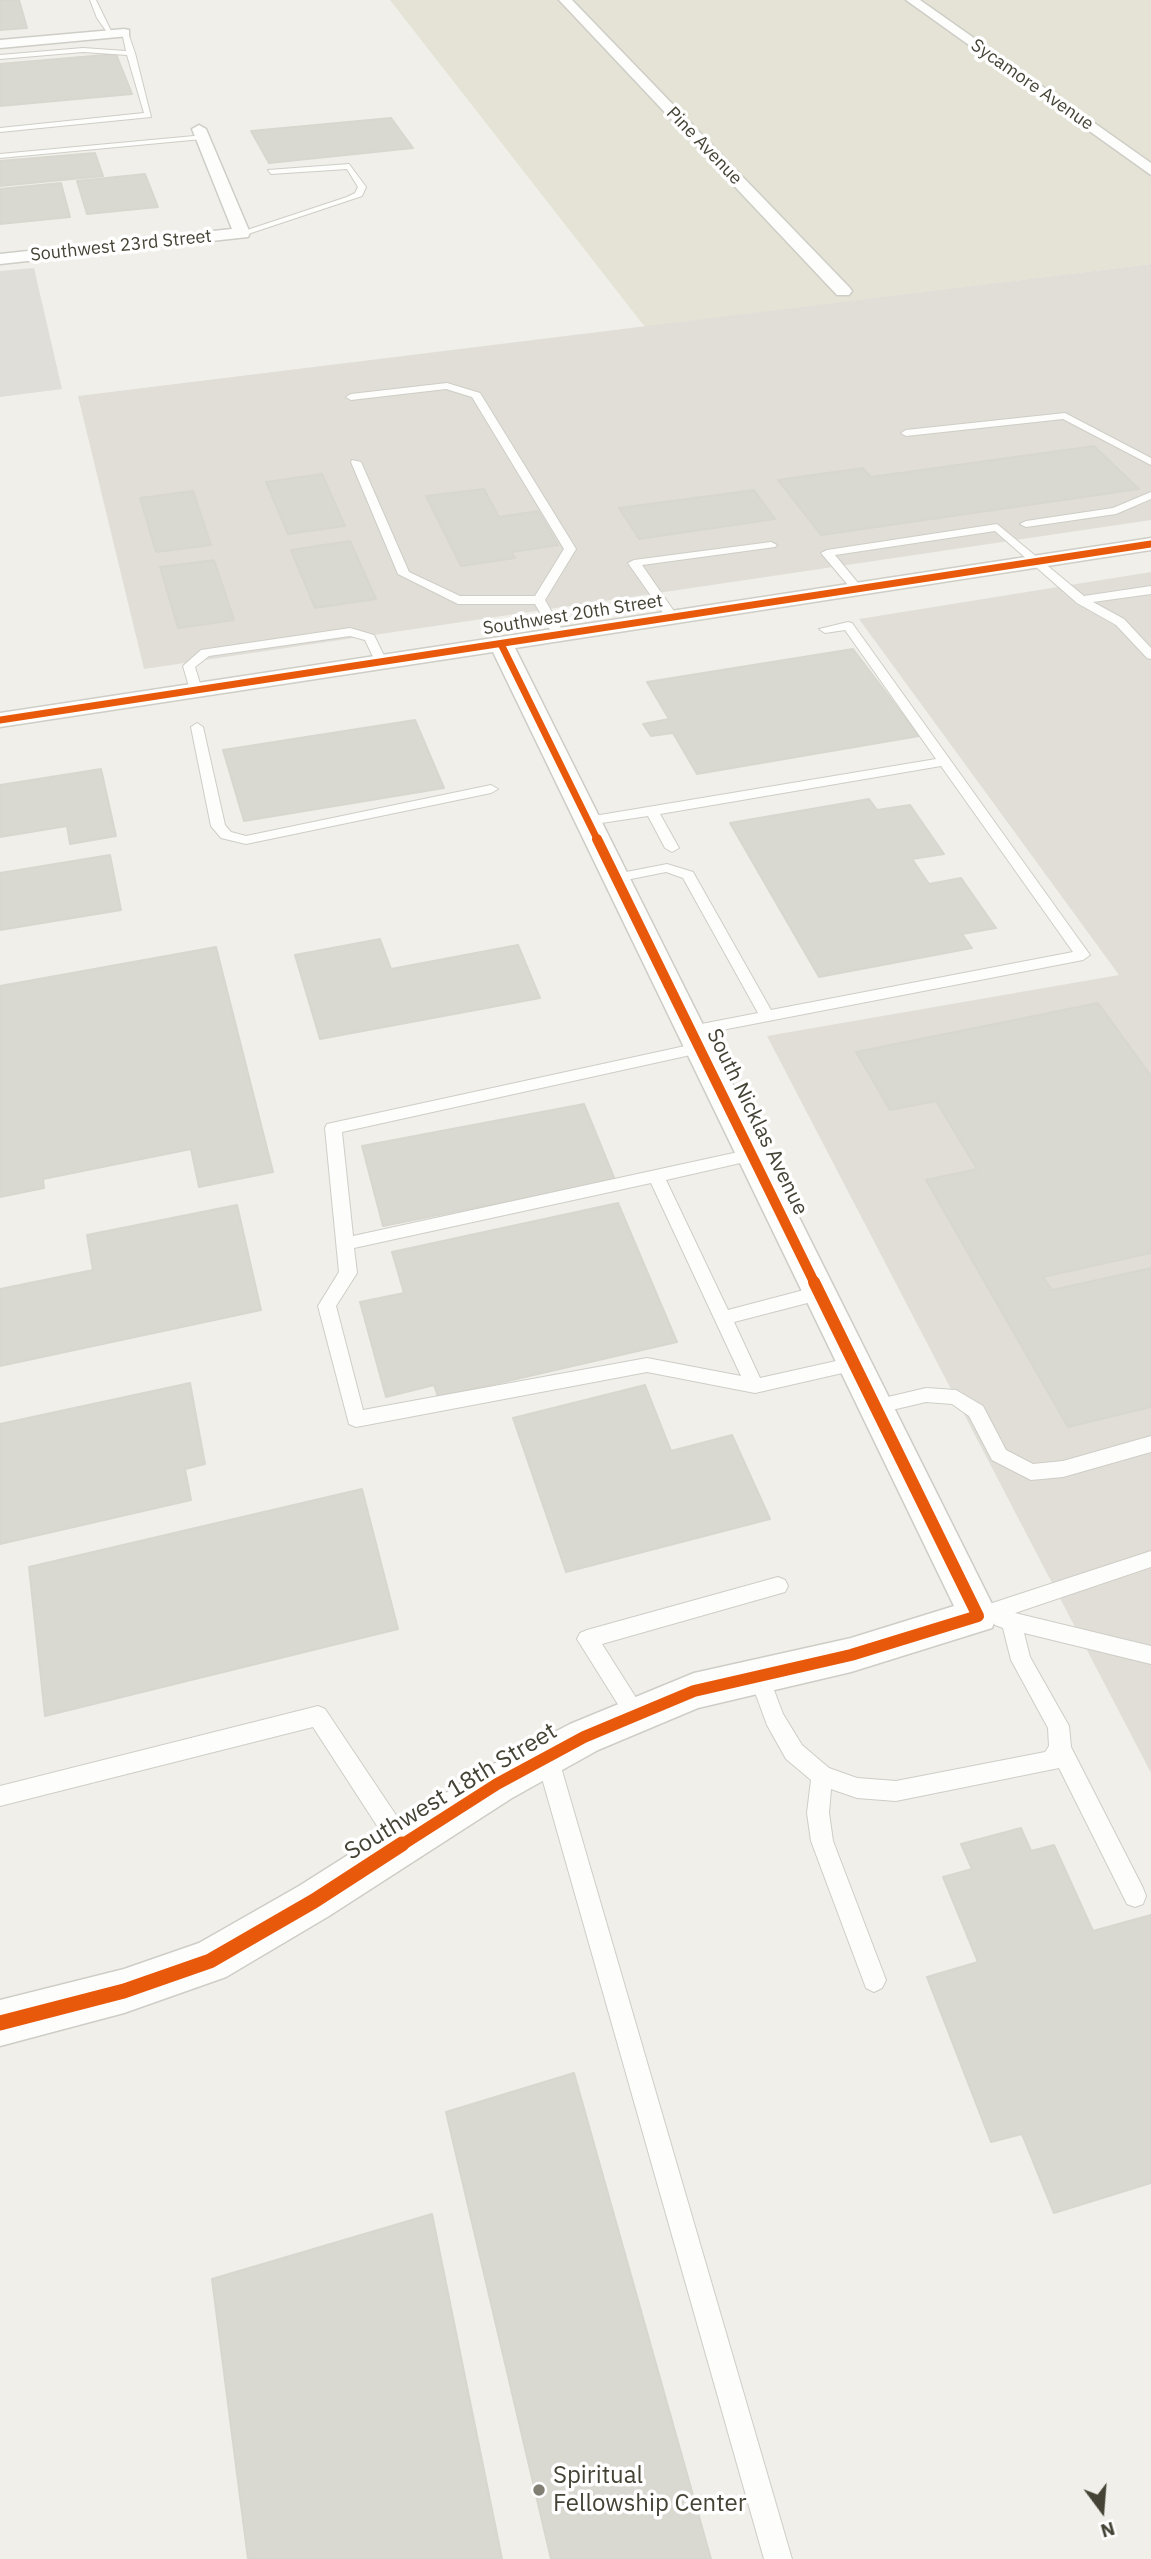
<!DOCTYPE html>
<html>
<head>
<meta charset="utf-8">
<style>
	body { margin:0 }
	#map { position:relative; width:1151px; height:2559px; overflow:hidden; background:#f0efe9; font-family:"IBM Plex Sans",sans-serif }
	canvas { display:block }
	.north { position:absolute; left:1067px; top:2475px; width:70px; height:70px; -webkit-text-stroke:5px #fff; paint-order:stroke; rotate:164deg; font-size:19px; font-weight:700; line-height:28px; text-align:center; color:#454335 }
	.north::after { content:''; display:block; margin:auto; width:24px; height:32px; background:#454335; clip-path:polygon(50% 0,100% 100%,50% 72%,0 100%) }
</style>
</head>
<body>
<div id="map">
<canvas width="1151" height="2559"></canvas>
<div class="north">N</div>
</div>
<script>
const context = document.querySelector('canvas').getContext('2d');
context.lineJoin = 'round';
function fillPath(path, color) {
  context.fillStyle = color;
  context.fill(path, 'evenodd');
}
function toPath(rows) {
  const path = new Path2D();
  for (const r of rows) {
    path.moveTo(r[0], r[1]);
    for (let i = 2; i < r.length; i += 2) path.lineTo(r[i], r[i + 1]);
  }
  return path;
}
function trace(path, color, width, dash) {
  context.strokeStyle = color;
  context.lineWidth = width;
  context.lineCap = dash ? 'butt' : 'round';
  context.setLineDash(dash || []);
  context.stroke(path);
}
function label(font, color, halo, rows, align = 'center') {
  context.font = font + ' "IBM Plex Sans",sans-serif';
  context.lineWidth = 7;
  context.setLineDash([]);
  context.textBaseline = 'middle';
  context.strokeStyle = halo;
  context.fillStyle = color;
  for (const [text, x, y, turn = 0] of rows) {
    context.save();
    context.translate(x, y);
    context.rotate((+turn || 0) * Math.PI / 180);
    context.textAlign = isNaN(turn) ? turn : align;
    if (halo) context.strokeText(text, 0, 0);
    context.fillText(text, 0, 0);
    context.restore();
  }
}
fillPath(toPath([
	[390,0,1151,0,1151,264,645,327]
]), '#e4e3d6');
fillPath(toPath([
	[1151,264,1151,520,144,669,78,396],
	[1151,572,1151,1773,767,1036,1119,975,859,619]
]), '#e0ded7');
fillPath(toPath([
	[34,268,62,389,0,397,0,271]
]), '#dfded9');
const building = toPath([
	[0,0,19,0,27,28,0,30,0,0],
	[116,54,132,94,0,106,0,64,116,54],
	[391,118,413,148,269,163,251,131,391,118],
	[95,153,103,176,0,186,0,161,95,153],
	[145,174,158,207,87,214,77,181,145,174],
	[61,183,70,217,0,224,0,189,61,183],
	[1094,446,1139,489,821,535,778,480,863,468,871,477,1094,446],
	[322,474,345,526,288,534,266,482,322,474],
	[484,489,499,517,538,511,558,545,512,552,515,558,461,566,426,496,484,489],
	[754,490,775,519,639,539,619,508,754,490],
	[193,491,211,545,156,552,140,498,193,491],
	[350,541,376,599,315,608,291,550,350,541],
	[214,560,234,620,178,628,160,567,214,560],
	[853,649,919,736,697,774,673,733,651,736,643,724,669,719,647,682,853,649],
	[415,720,444,788,244,821,223,750,415,720],
	[101,769,116,836,70,844,67,826,0,837,0,785,101,769],
	[869,799,877,810,910,805,944,854,912,859,929,884,961,878,996,928,962,934,972,948,819,977,730,823,869,799],
	[110,855,121,910,0,930,0,873,110,855],
	[380,939,391,969,518,945,540,998,320,1039,295,955,380,939],
	[216,947,273,1172,199,1187,191,1149,43,1179,44,1188,0,1197,0,986,216,947],
	[1098,1003,1151,1076,1151,1253,1043,1277,1052,1290,1151,1268,1151,1407,1068,1427,926,1180,977,1169,936,1101,890,1110,856,1052,1098,1003],
	[584,1104,615,1180,383,1226,362,1146,584,1104],
	[618,1203,677,1342,438,1397,434,1385,386,1397,360,1302,404,1293,392,1252,618,1203],
	[237,1205,261,1310,0,1366,0,1289,93,1270,87,1235,237,1205],
	[190,1383,205,1464,185,1469,191,1500,0,1544,0,1424,190,1383],
	[645,1385,671,1451,732,1435,770,1519,566,1572,513,1418,645,1385],
	[362,1489,398,1629,45,1716,29,1567,362,1489],
	[1021,1828,1031,1851,1054,1845,1093,1931,1151,1915,1151,2183,1054,2213,1022,2134,991,2142,927,1977,978,1962,943,1877,972,1869,961,1844,1021,1828],
	[574,2073,711,2559,551,2559,446,2112,574,2073],
	[432,2214,502,2559,248,2559,212,2279,432,2214]
]);
fillPath(building, '#d9d8d1');
trace(building, '#d8d7cf', 2);
const lane = toPath([
	[90,0,96,0,113,35,109,35,97,18,90,0],
	[122,32,128,33,135,53,151,117,0,132,0,128,144,113,127,55,83,52,0,59,0,55,83,48,126,51,122,32],
	[205,135,202,139,0,158,0,154,205,135],
	[349,164,366,187,362,196,245,235,238,233,347,197,355,193,358,187,347,169,271,174,268,170,349,164],
	[447,383,480,393,576,549,545,600,565,635,563,638,555,638,535,604,458,604,398,574,351,462,352,460,361,462,409,572,460,596,535,596,564,549,472,397,446,389,351,400,346,397,351,394,447,383],
	[1065,413,1151,458,1151,465,1063,419,906,436,901,433,906,430,1065,413],
	[1151,492,1151,499,1116,514,1026,527,1020,524,1026,521,1113,508,1151,492],
	[997,524,1084,596,1151,586,1151,594,1093,602,1124,619,1151,648,1151,659,1147,658,1116,625,1077,603,995,531,835,555,863,589,857,593,853,591,821,553,827,550,997,524],
	[771,542,777,545,775,547,642,565,678,617,672,621,668,620,628,563,634,560,771,542],
	[848,622,852,623,1090,955,1083,960,691,1036,686,1035,683,1031,686,1027,758,1013,683,878,666,872,616,882,609,878,611,875,667,864,693,872,771,1010,1073,952,941,766,660,814,679,848,672,852,665,848,648,816,588,825,581,821,588,817,936,759,845,630,825,633,819,629,848,622],
	[350,628,374,635,387,662,385,665,377,665,365,640,350,636,209,656,195,667,202,690,196,694,190,690,183,666,201,650,350,628],
	[197,723,203,727,225,825,231,832,246,836,491,785,498,789,491,793,246,844,221,838,211,826,191,727,197,723],
	[699,1043,704,1044,707,1048,704,1052,342,1132,353,1236,752,1149,758,1151,760,1155,758,1159,666,1180,728,1310,819,1286,825,1288,828,1293,825,1298,819,1300,734,1322,760,1378,854,1357,860,1359,863,1364,860,1369,755,1393,647,1372,356,1427,349,1424,318,1306,339,1272,325,1128,327,1124,699,1043],
	[651,1183,741,1376,647,1358,363,1410,336,1306,357,1273,354,1248,651,1183],
	[926,1388,956,1390,983,1406,1006,1450,1033,1464,1063,1461,1151,1436,1151,1452,1063,1477,1031,1480,992,1460,969,1416,952,1404,926,1402,875,1414,868,1412,866,1407,868,1402,875,1400,926,1388],
	[1151,1551,1151,1567,1015,1613,1151,1646,1151,1664,1024,1633,1030,1657,1069,1726,1071,1747,1143,1888,1146,1896,1143,1904,1135,1907,1127,1904,1059,1768,896,1801,857,1798,831,1789,829,1813,833,1841,886,1980,882,1988,874,1992,866,1988,811,1841,807,1813,811,1780,786,1759,767,1725,749,1676,752,1669,759,1667,766,1669,783,1714,802,1745,829,1768,857,1778,896,1781,1045,1752,1049,1746,1048,1728,1011,1660,1003,1628,995,1625,992,1620,978,1625,971,1622,968,1616,971,1610,1151,1551],
	[778,1577,785,1580,788,1586,785,1592,602,1644,647,1715,643,1722,636,1725,629,1722,577,1639,580,1633,587,1630,778,1577],
	[318,1706,325,1709,410,1836,413,1844,410,1852,402,1855,394,1852,313,1727,0,1806,0,1786,318,1706],
	[547,1747,555,1750,558,1757,792,2559,764,2559,536,1757,539,1750,547,1747]
]);
const street = toPath([
	[559,0,572,0,849,287,852,291,849,295,837,295,559,0],
	[906,0,920,0,1151,163,1151,175,906,0],
	[124,29,129,30,129,36,0,48,0,40,124,29],
	[199,125,206,129,250,233,248,237,0,264,0,254,232,229,192,129,199,125],
	[1151,538,1151,550,515,648,992,1604,997,1616,992,1628,851,1672,698,1708,598,1750,512,1798,329,1916,226,1977,124,2013,0,2046,0,2000,124,1969,199,1943,299,1886,482,1770,570,1724,694,1673,851,1638,954,1606,493,652,0,727,0,713,1151,538]
]);
trace(lane, '#cecdc6', 2);
trace(street, '#cecdc6', 3);
fillPath(lane, '#fdfdfc');
fillPath(street, '#fdfdfc');
trace(toPath([
	[501,644,598,841],
	[0,720,1151,544]
]), '#e8590c', 7);
trace(toPath([
	[597,839,815,1284]
]), '#e8590c', 10);
trace(toPath([
	[400,1846,497,1784,584,1737,694,1691,851,1655,978,1616,814,1282]
]), '#e8590c', 12);
trace(toPath([
	[0,2023,124,1991,210,1961,314,1901,402,1844]
]), '#e8590c', 15);
for (const [x, y, r, color] of [
	[539,2490,7,"#817f74"]
]) {
  const dot = new Path2D();
  dot.arc(x, y, r, 0, 2 * Math.PI);
  context.fillStyle = color;
  context.fill(dot);
  trace(dot, '#fff', 2.5);
}
label('18px', '#454335', '#fff', [
	["Sycamore Avenue",1032,85,35],
	["Pine Avenue",704,146,46],
	["Southwest 23rd Street",121,246,-6],
	["Southwest 20th Street",573,615,-9]
]);
label('21px', '#454335', '#fff', [
	["South Nicklas Avenue",757,1122,64]
]);
label('24px', '#454335', '#fff', [
	["Southwest 18th Street",451,1792,-31]
]);
label('24px', '#454335', '#fff', [
	["Spiritual",553,2476],
	["Fellowship Center",553,2504]
], 'left');
</script>
</body>
</html>
